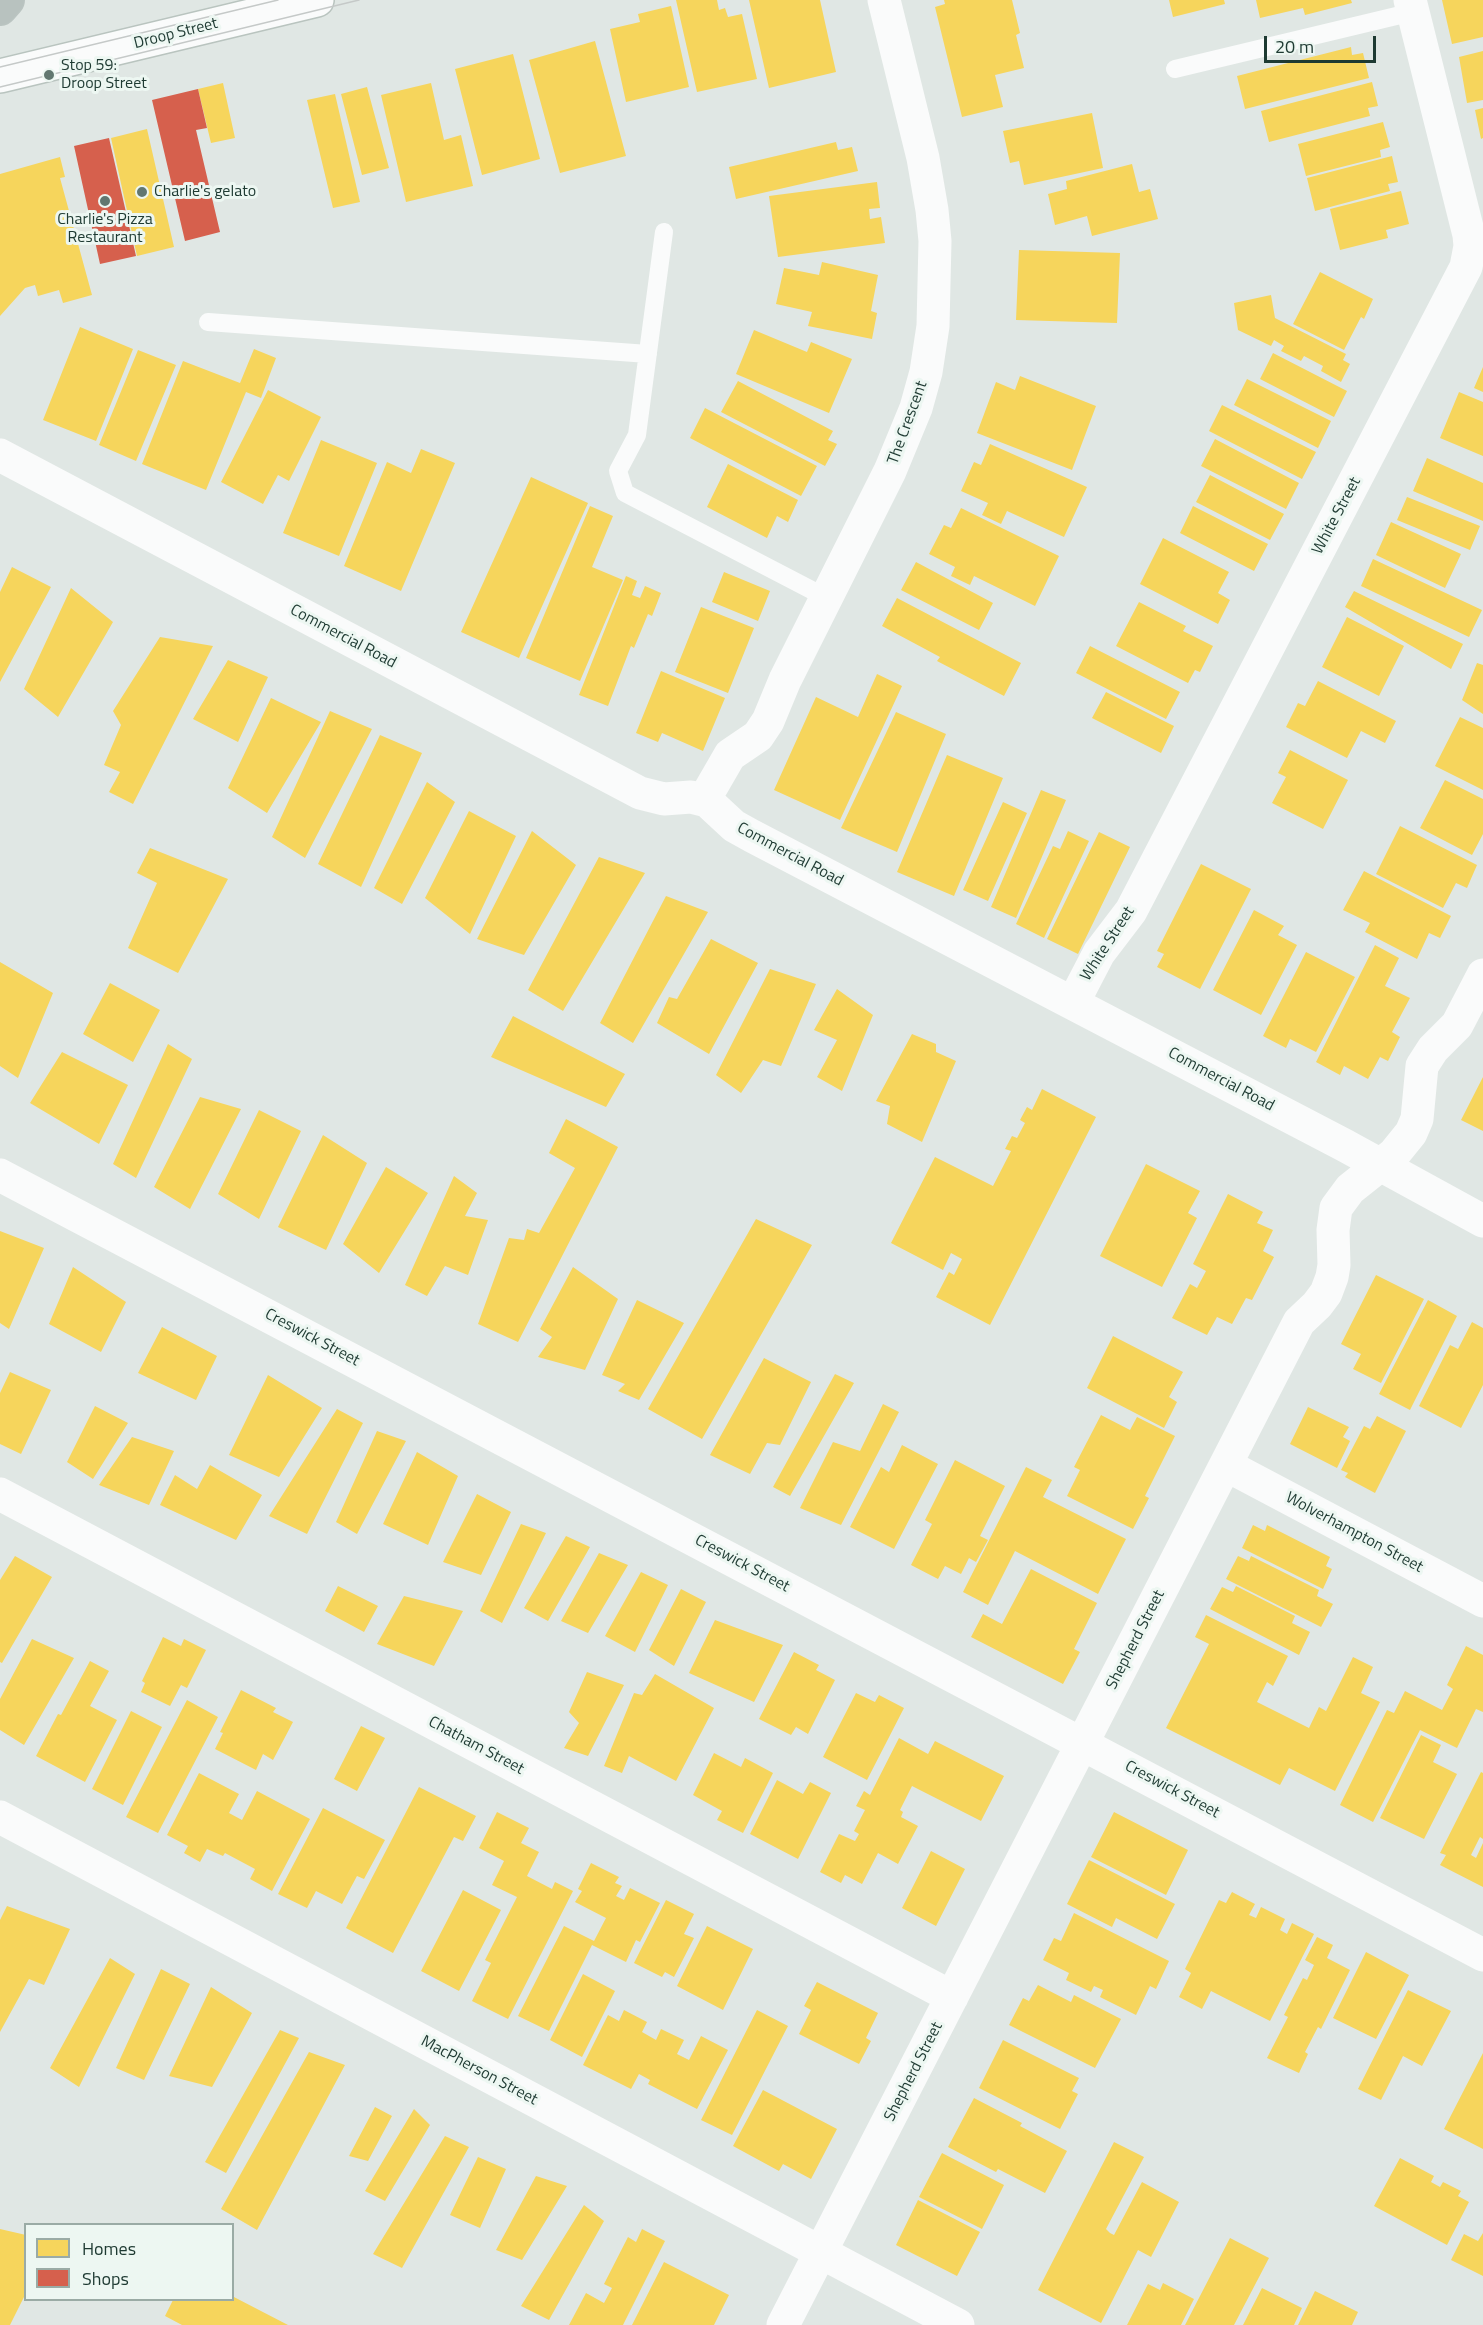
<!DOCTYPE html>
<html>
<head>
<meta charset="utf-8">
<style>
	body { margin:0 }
	#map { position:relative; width:1483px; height:2325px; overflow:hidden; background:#e0e7e4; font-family:"Titillium Web",sans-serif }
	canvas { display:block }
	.legend { position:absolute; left:24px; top:2223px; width:210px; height:78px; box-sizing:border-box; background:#edf7f2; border:2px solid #9aaba5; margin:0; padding:8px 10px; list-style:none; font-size:18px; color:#1e3a32 }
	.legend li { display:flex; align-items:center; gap:12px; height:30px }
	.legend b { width:30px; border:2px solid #9aaba5 }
	.scale { position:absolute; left:1264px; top:36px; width:112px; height:27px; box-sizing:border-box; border:3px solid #1e3a32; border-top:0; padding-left:8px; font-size:18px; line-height:21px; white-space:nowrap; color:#1e3a32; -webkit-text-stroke:4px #edf7f2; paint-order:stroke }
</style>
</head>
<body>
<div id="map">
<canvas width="1483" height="2325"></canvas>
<ul class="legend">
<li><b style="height:16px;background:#f6d55c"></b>Homes</li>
<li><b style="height:16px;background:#d6604d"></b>Shops</li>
</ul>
<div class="scale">20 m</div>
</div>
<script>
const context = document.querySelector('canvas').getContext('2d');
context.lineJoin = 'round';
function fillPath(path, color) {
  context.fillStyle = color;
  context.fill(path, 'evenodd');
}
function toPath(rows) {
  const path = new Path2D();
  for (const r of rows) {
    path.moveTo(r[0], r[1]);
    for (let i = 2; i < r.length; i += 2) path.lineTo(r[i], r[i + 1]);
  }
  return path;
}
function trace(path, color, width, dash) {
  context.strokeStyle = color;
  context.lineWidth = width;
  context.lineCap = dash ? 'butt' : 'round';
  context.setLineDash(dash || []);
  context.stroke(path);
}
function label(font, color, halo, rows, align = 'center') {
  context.font = font + ' "Titillium Web",sans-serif';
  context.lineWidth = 6;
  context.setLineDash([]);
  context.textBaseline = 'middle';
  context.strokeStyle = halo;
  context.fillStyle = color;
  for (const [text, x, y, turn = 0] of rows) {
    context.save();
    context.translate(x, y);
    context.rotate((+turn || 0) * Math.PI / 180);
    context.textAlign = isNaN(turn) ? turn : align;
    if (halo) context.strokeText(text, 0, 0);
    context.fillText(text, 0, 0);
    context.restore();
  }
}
fillPath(toPath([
	[676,0,717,0,719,10,725,8,728,17,742,14,757,79,697,92],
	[749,0,820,0,836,72,769,88],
	[944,0,1012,0,1020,33,1016,35,1024,68,995,75,1003,107,962,117,935,7,945,4],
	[1169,0,1224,0,1225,4,1173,17],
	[1256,0,1351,0,1352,3,1305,15,1303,8,1260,18],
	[1442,0,1483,0,1483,37,1452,44],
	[671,6,689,87,626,102,610,29,640,22,638,14],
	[595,41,626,156,560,173,529,60],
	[1351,47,1352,55,1363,53,1369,78,1245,109,1237,76],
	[1483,51,1483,100,1467,103,1459,57],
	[513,54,540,159,482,175,455,69],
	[1372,82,1378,106,1368,108,1370,116,1269,142,1261,111],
	[223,83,235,138,211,143,198,89],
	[431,83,444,140,461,135,473,186,406,202,381,95],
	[367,87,389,168,362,175,341,94],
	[335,94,360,202,333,208,307,100],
	[1483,108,1483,138,1481,139,1475,110],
	[1092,113,1103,168,1024,185,1019,161,1010,163,1003,131],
	[1383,122,1390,147,1380,150,1381,157,1306,176,1298,144],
	[147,129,174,247,137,256,111,138],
	[836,142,838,150,852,147,858,171,736,199,729,167],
	[1392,156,1398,182,1388,184,1390,191,1315,211,1307,178],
	[60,157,65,177,60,178,92,295,63,303,59,290,38,296,35,285,25,288,0,316,0,174],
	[1132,164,1139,192,1150,189,1158,219,1092,236,1087,216,1055,225,1048,194,1067,189,1066,181],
	[877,182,880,208,869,209,870,219,881,217,885,243,778,257,769,196],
	[1401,191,1409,224,1386,230,1388,238,1340,250,1330,209],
	[1019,250,1120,253,1117,323,1016,320],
	[822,262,878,275,871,311,877,313,872,339,808,326,812,312,776,304,784,268,819,275],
	[1320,272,1373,299,1364,319,1361,317,1344,350,1293,324],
	[1271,295,1275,318,1346,354,1343,360,1350,364,1341,382,1321,371,1323,366,1304,356,1301,361,1281,351,1284,346,1274,340,1271,346,1238,330,1234,303],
	[80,327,133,349,96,441,43,420],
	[754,330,807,352,811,342,852,359,829,413,736,374],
	[254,349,276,358,261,398,246,392,206,490,142,464,183,361,240,383],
	[138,350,176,365,136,461,99,445],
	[1273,353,1347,391,1334,417,1260,379],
	[1483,367,1483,392,1474,388],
	[1020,376,1096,406,1072,470,977,433,996,382,1015,390],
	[1247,379,1331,421,1318,448,1234,405],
	[738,381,833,431,828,440,837,444,825,466,721,412],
	[268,390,321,417,289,481,278,475,263,504,221,482],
	[1459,392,1483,402,1483,456,1440,438],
	[1222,405,1316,452,1302,479,1209,431],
	[705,408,817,466,801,496,690,438],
	[1215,439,1299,483,1286,509,1201,466],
	[321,440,377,463,339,556,283,533],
	[990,444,1087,487,1064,537,1007,511,1001,524,982,515,988,503,961,491,974,462,981,465],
	[421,449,455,463,401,591,344,566,387,462,411,473],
	[1427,458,1483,483,1483,521,1413,491],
	[728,464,798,500,788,522,777,516,767,538,707,507],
	[1210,475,1284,514,1270,540,1196,502],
	[531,477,588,503,519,658,461,632],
	[1407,497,1480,526,1470,550,1397,520],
	[590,506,613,516,592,567,623,580,580,681,526,658],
	[1193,506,1268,544,1254,571,1180,533],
	[961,508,1059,556,1035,606,974,576,970,585,951,576,955,567,929,554,944,525,951,528],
	[1391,522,1461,554,1445,588,1376,555],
	[1163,538,1229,572,1218,593,1230,600,1218,624,1140,584],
	[1373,559,1482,610,1469,637,1361,586],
	[916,562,993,603,979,630,901,590],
	[12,567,51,587,0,682,0,592],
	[724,572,770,591,758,621,712,602],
	[626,576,637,581,632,595,640,598,645,586,661,593,652,616,648,614,634,648,631,646,608,706,579,695],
	[71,588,113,622,58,717,24,689],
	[1354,591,1463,644,1451,669,1345,607],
	[897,598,1021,663,1004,696,937,661,940,657,882,626],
	[1139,602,1186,626,1183,631,1213,646,1200,672,1195,670,1188,683,1116,646],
	[701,607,754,628,728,693,675,672],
	[1347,617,1404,646,1379,696,1322,667],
	[160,637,213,646,133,804,109,792,120,772,104,765,121,725,113,711],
	[1090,646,1180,692,1166,719,1076,673],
	[228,660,268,677,238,742,193,719],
	[1477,663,1483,665,1483,714,1462,700],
	[661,671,725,698,703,751,662,733,658,742,636,733],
	[877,674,902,686,840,820,774,790,816,697,858,717],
	[1318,681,1396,721,1385,743,1361,731,1347,758,1286,727,1298,703,1305,706],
	[1106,692,1174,726,1161,753,1092,718],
	[271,698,321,722,267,813,228,788],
	[330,711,372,729,305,858,272,837],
	[896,712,946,734,897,852,841,828],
	[1460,717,1483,728,1483,790,1435,766],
	[380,735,422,753,361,887,318,864],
	[1290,750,1348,780,1323,829,1272,803,1286,777,1278,773],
	[947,755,1003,778,954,896,897,872],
	[1445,780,1483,799,1483,834,1472,855,1420,828],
	[427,782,455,802,402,904,374,888],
	[1041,790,1066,800,1016,918,991,907],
	[1003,802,1027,813,988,901,963,890],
	[469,811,516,836,470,934,425,898],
	[1400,826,1477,865,1467,888,1456,883,1443,908,1376,874],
	[532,831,576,865,524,955,477,939],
	[1068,831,1089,841,1044,938,1016,924,1053,846,1060,849],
	[1099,832,1130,847,1078,954,1047,939],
	[150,848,228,879,178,973,128,948,157,883,137,873],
	[599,857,645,873,563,1011,528,990],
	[1201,864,1251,889,1200,989,1157,967,1164,954,1157,951],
	[1364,871,1451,916,1440,938,1429,933,1417,959,1365,932,1370,923,1343,910],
	[666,896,708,912,633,1043,600,1023],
	[1254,910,1284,926,1278,935,1297,945,1261,1015,1213,990],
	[711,939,758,963,709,1054,657,1023,669,997,677,999],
	[1375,945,1399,958,1385,986,1410,998,1392,1032,1400,1037,1388,1061,1380,1057,1368,1079,1344,1066,1340,1075,1316,1062],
	[1306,952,1355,977,1316,1052,1290,1039,1286,1048,1263,1036],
	[0,962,53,993,18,1078,0,1066],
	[770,969,816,984,781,1066,763,1060,741,1093,716,1075],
	[110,983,160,1010,133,1062,83,1034],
	[837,989,873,1015,842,1091,817,1077,837,1040,814,1030],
	[513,1016,625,1074,606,1107,491,1057],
	[912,1034,936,1044,936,1052,956,1061,922,1142,887,1124,890,1106,876,1101],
	[168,1044,192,1059,136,1178,113,1164],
	[62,1052,128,1085,99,1144,30,1103],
	[1483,1077,1483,1131,1461,1120],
	[1042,1089,1096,1117,990,1325,936,1297,949,1272,954,1275,962,1259,951,1253,943,1270,891,1243,935,1157,993,1186,1011,1151,1005,1149,1012,1136,1017,1138,1025,1123,1020,1120,1027,1107,1032,1110],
	[200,1097,241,1109,190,1209,154,1187],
	[259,1110,301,1131,259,1219,218,1194],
	[566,1119,618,1147,518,1342,478,1324,509,1238,524,1240,527,1229,539,1233,575,1168,549,1153],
	[323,1135,367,1163,326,1250,278,1227],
	[1146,1164,1200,1191,1188,1213,1197,1218,1162,1287,1100,1256],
	[386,1167,428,1193,379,1273,343,1244],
	[454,1176,477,1193,465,1216,488,1220,468,1275,445,1266,427,1296,405,1285],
	[1228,1194,1263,1212,1257,1223,1273,1230,1263,1251,1274,1257,1252,1300,1246,1298,1232,1324,1217,1317,1207,1335,1172,1318,1190,1284,1197,1288,1206,1271,1193,1264],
	[756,1219,812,1245,702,1439,648,1409],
	[0,1231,44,1248,9,1329,0,1323],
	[73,1267,126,1302,101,1352,49,1324],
	[573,1267,618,1299,585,1370,538,1357,552,1337,540,1329],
	[1376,1275,1424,1299,1381,1383,1353,1369,1361,1354,1341,1344],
	[637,1300,684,1323,639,1400,618,1391,625,1384,602,1375],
	[1428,1300,1457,1316,1410,1410,1379,1394],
	[1472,1322,1483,1328,1483,1385,1461,1428,1419,1406,1450,1345,1458,1349],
	[162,1327,217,1356,196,1400,138,1373],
	[1113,1336,1183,1372,1169,1397,1177,1402,1164,1428,1087,1388],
	[764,1358,811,1382,780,1445,767,1443,750,1474,710,1455],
	[10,1372,51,1390,21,1454,0,1444,0,1393],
	[835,1374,854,1383,790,1496,773,1487],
	[268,1375,322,1408,279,1477,229,1455],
	[883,1404,899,1412,841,1525,800,1508,833,1442,860,1451],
	[95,1406,128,1423,93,1479,67,1462],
	[1308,1407,1349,1427,1343,1437,1350,1441,1337,1468,1290,1444],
	[337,1409,363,1423,307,1534,269,1516],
	[1101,1415,1130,1430,1137,1417,1175,1436,1145,1496,1149,1498,1133,1529,1067,1496,1080,1470,1074,1467],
	[1377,1416,1406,1431,1375,1493,1345,1477,1348,1473,1341,1470,1364,1426,1370,1429],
	[377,1431,406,1441,357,1534,336,1522],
	[132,1437,174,1451,149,1505,99,1485],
	[902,1445,938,1464,894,1549,850,1527,881,1467,889,1472],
	[417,1452,458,1476,428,1545,383,1524],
	[955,1460,1005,1486,980,1536,988,1540,976,1562,969,1558,961,1574,945,1566,938,1579,911,1565,932,1524,925,1520],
	[210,1465,262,1495,236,1540,160,1505,175,1475,197,1489],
	[1026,1467,1052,1480,1043,1497,1126,1539,1098,1594,1015,1551,988,1605,963,1592],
	[477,1494,511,1512,481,1575,443,1562],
	[521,1524,546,1533,502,1623,480,1611],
	[1253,1525,1265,1531,1267,1525,1330,1557,1326,1566,1332,1569,1323,1589,1242,1548],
	[566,1536,590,1547,548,1621,524,1608],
	[599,1553,628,1565,588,1633,561,1621],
	[15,1556,52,1577,2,1663,0,1662,0,1580],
	[1238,1556,1249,1561,1251,1556,1319,1590,1317,1596,1333,1604,1321,1627,1226,1579],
	[1031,1569,1097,1603,1074,1649,1080,1652,1063,1684,971,1637,983,1614,1002,1624],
	[641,1572,668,1585,635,1652,605,1636],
	[338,1586,378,1606,364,1632,325,1611],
	[1236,1586,1295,1616,1292,1623,1310,1632,1299,1655,1210,1609,1222,1587,1233,1592],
	[681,1589,706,1602,674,1666,649,1650],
	[404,1596,463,1611,434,1666,377,1644],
	[1206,1615,1288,1656,1273,1686,1267,1682,1257,1702,1309,1728,1319,1707,1326,1711,1353,1657,1373,1667,1361,1693,1380,1702,1335,1791,1289,1768,1280,1785,1166,1728,1209,1644,1195,1637],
	[715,1620,783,1645,754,1702,689,1673],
	[163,1637,181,1646,184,1639,206,1650,187,1688,181,1685,170,1706,141,1692,145,1683,142,1681],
	[32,1639,74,1658,24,1745,0,1730,0,1699],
	[1466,1646,1483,1655,1483,1712,1476,1709,1457,1748,1420,1730,1373,1822,1340,1805,1387,1710,1394,1713,1405,1691,1442,1710,1453,1689,1447,1685],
	[794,1652,819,1665,816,1670,835,1680,808,1734,796,1727,791,1735,759,1719],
	[90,1661,109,1671,90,1706,117,1720,85,1782,36,1756,58,1714,61,1715],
	[587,1672,624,1685,588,1756,564,1748,579,1723,569,1712],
	[655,1674,714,1708,676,1781,629,1756,622,1773,604,1766,634,1693,642,1695],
	[241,1690,276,1708,273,1712,293,1722,273,1760,263,1754,256,1770,215,1749,223,1733,220,1732],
	[856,1693,875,1702,879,1695,904,1708,867,1780,823,1757],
	[187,1700,218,1717,158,1833,126,1817],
	[131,1711,162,1727,123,1805,92,1789],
	[361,1726,385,1738,357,1791,334,1779],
	[1421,1735,1441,1745,1433,1762,1457,1774,1424,1839,1380,1818],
	[899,1738,928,1754,935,1741,1004,1776,981,1821,912,1786,900,1810,903,1812,901,1817,918,1826,898,1864,878,1853,862,1884,845,1875,841,1883,820,1872,839,1834,855,1841,859,1834,854,1831,865,1810,856,1806,864,1791,870,1795],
	[714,1753,741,1767,745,1758,773,1773,743,1833,717,1820,722,1811,693,1795],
	[1481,1772,1483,1773,1483,1839,1480,1837,1471,1855,1476,1858,1483,1843,1483,1887,1440,1865,1446,1855,1440,1853],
	[199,1773,239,1794,229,1813,242,1820,257,1791,310,1819,272,1891,250,1879,255,1869,225,1853,223,1856,207,1849,200,1862,184,1853,188,1846,167,1835],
	[777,1780,803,1794,810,1782,831,1793,798,1859,750,1834],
	[419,1787,476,1816,463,1841,454,1837,393,1953,346,1928],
	[323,1808,385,1840,364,1879,357,1876,342,1904,316,1891,307,1908,278,1894],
	[497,1812,529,1828,521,1843,539,1852,527,1876,552,1889,555,1882,573,1891,508,2019,472,2001,491,1963,485,1960,517,1897,492,1885,504,1861,479,1848],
	[1114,1812,1188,1850,1166,1895,1091,1857],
	[931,1851,965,1869,936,1926,902,1908],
	[1089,1860,1175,1904,1157,1939,1116,1918,1112,1927,1067,1904],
	[591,1863,619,1877,615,1883,622,1886,616,1896,624,1900,630,1888,660,1903,640,1942,636,1940,626,1962,592,1945,549,2031,518,2016,564,1926,594,1941,606,1918,575,1902,582,1891,578,1889],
	[463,1890,501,1910,459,1991,421,1971],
	[1232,1892,1255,1904,1249,1915,1256,1918,1261,1907,1285,1919,1280,1930,1287,1934,1292,1923,1314,1934,1270,2021,1211,1991,1202,2009,1179,1997,1191,1973,1185,1969,1219,1900,1226,1903],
	[666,1900,694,1914,684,1934,694,1938,674,1977,665,1972,662,1977,634,1963],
	[7,1906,70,1929,44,1985,29,1979,0,2032,0,1920],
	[1074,1913,1169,1961,1156,1989,1150,1986,1136,2015,1100,1997,1103,1990,1094,1986,1091,1992,1066,1980,1069,1973,1043,1960,1054,1938,1061,1941],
	[707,1926,753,1949,723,2010,677,1986],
	[1317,1937,1333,1945,1327,1958,1350,1970,1321,2029,1318,2027,1305,2052,1308,2054,1299,2073,1267,2058,1288,2017,1284,2015,1303,1978,1307,1980,1314,1965,1305,1960],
	[1366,1952,1409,1975,1376,2039,1333,2018],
	[110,1958,135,1974,79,2087,50,2068],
	[161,1969,190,1984,144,2080,116,2068],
	[583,1974,615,1991,582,2057,550,2040],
	[817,1982,878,2013,866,2038,871,2041,859,2064,799,2034,811,2010,804,2006],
	[1038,1985,1071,2002,1074,1995,1121,2019,1095,2068,1009,2025,1023,1998,1029,2001],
	[211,1987,252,2013,212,2087,169,2076],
	[1408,1990,1451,2011,1422,2066,1403,2056,1381,2100,1358,2089],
	[624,2010,647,2022,642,2032,656,2040,661,2029,684,2040,677,2054,689,2060,701,2036,728,2050,697,2109,648,2084,650,2080,639,2074,631,2089,583,2065,608,2015,619,2021],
	[757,2010,788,2026,732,2135,701,2120],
	[280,2030,299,2038,226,2173,205,2162],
	[1003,2040,1079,2078,1072,2091,1078,2094,1060,2129,979,2088],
	[309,2052,345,2065,257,2230,221,2209],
	[1483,2053,1483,2149,1444,2129],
	[763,2090,837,2129,811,2179,783,2164,779,2171,733,2146],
	[974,2098,1022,2123,1020,2126,1067,2151,1045,2193,998,2169,996,2172,948,2147],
	[375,2107,392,2116,368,2161,349,2156],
	[414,2109,430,2125,385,2201,365,2191],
	[445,2136,469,2147,402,2268,373,2254],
	[1114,2142,1144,2157,1106,2229,1110,2233,1114,2235,1142,2182,1179,2202,1151,2257,1138,2250,1101,2323,1038,2290],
	[942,2153,1004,2185,982,2229,919,2197],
	[478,2157,506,2169,480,2228,450,2215],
	[1400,2158,1434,2176,1431,2182,1440,2187,1443,2182,1461,2191,1458,2196,1469,2202,1447,2245,1374,2206],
	[536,2176,567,2186,522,2260,496,2250],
	[918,2200,980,2232,957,2276,896,2245],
	[584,2205,604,2221,549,2320,521,2306],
	[0,2229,26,2235,26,2293,10,2325,0,2325],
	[642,2229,665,2241,623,2325,569,2325,586,2293,604,2303,612,2288,604,2284,628,2237,636,2242],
	[1483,2233,1483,2276,1451,2260,1464,2234,1478,2241],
	[1230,2238,1269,2258,1234,2325,1185,2325],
	[664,2262,729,2295,714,2325,632,2325],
	[1163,2283,1194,2299,1181,2325,1127,2325,1148,2284,1160,2290],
	[1262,2288,1302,2308,1294,2325,1243,2325],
	[1315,2291,1358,2312,1352,2325,1298,2325],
	[232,2296,288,2325,182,2325,165,2316,173,2300,232,2300]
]), '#f6d55c');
fillPath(toPath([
	[198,89,207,128,196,130,220,232,185,241,152,100],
	[109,138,136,256,100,264,74,146]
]), '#d6604d');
const secondary = toPath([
	[0,76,317,0]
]);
const highway = toPath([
	[0,8,7,0]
]);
trace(secondary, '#b9c4bf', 36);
trace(highway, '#bac4c1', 36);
trace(toPath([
	[1175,69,1413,12],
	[664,232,637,435,618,471,625,493,825,597],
	[208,322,648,354]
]), '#fafbfb', 18);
trace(toPath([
	[0,455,640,793,664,799,691,797,707,801,734,826,752,836,1344,1145,1483,1221],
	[704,800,730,755,758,736,768,721,785,680,890,471,916,408,926,372,933,326,935,241,932,210,923,158,884,0],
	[1073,1003,1099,953,1131,911,1466,267,1470,246,1469,235,1410,0],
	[0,1175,1483,1955],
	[1226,1465,1483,1601],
	[0,1494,952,1997],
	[0,1817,958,2325],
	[783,2325,1299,1322,1317,1305,1326,1293,1332,1277,1334,1265,1333,1230,1336,1208,1350,1189,1394,1154,1411,1133,1417,1119,1422,1066,1433,1049,1457,1025,1483,975]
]), '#fafbfb', 33);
trace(secondary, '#fafbfb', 33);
trace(highway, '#b8c2bf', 33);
trace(toPath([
	[0,67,278,0],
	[0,87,359,0]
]), '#c5c9c8', 1.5);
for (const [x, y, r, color] of [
	[49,75,6,"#627770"],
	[142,192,6,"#627770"],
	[105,201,6,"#627770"]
]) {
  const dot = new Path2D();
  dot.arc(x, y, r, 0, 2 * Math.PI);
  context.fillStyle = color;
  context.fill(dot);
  trace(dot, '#edf7f2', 2);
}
label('16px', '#1e3a32', '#edf7f2', [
	["Droop Street",176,34,-14],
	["The Crescent",908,423,-70],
	["White Street",1337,516,-62],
	["Commercial Road",343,637,28],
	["Commercial Road",790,855,28],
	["White Street",1108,944,-57],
	["Commercial Road",1221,1080,28],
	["Creswick Street",312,1338,28],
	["Wolverhampton Street",1354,1533,28],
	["Creswick Street",742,1564,28],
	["Shepherd Street",1136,1640,-63],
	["Chatham Street",476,1746,28],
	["Creswick Street",1172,1790,28],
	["MacPherson Street",479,2071,28],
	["Shepherd Street",914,2072,-63]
]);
label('16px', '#1e3a32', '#edf7f2', [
	["Stop 59:",61,66],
	["Droop Street",61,84],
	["Charlie's gelato",154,192],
	["Charlie's Pizza",105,220,"center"],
	["Restaurant",105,238,"center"]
], 'left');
</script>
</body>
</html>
